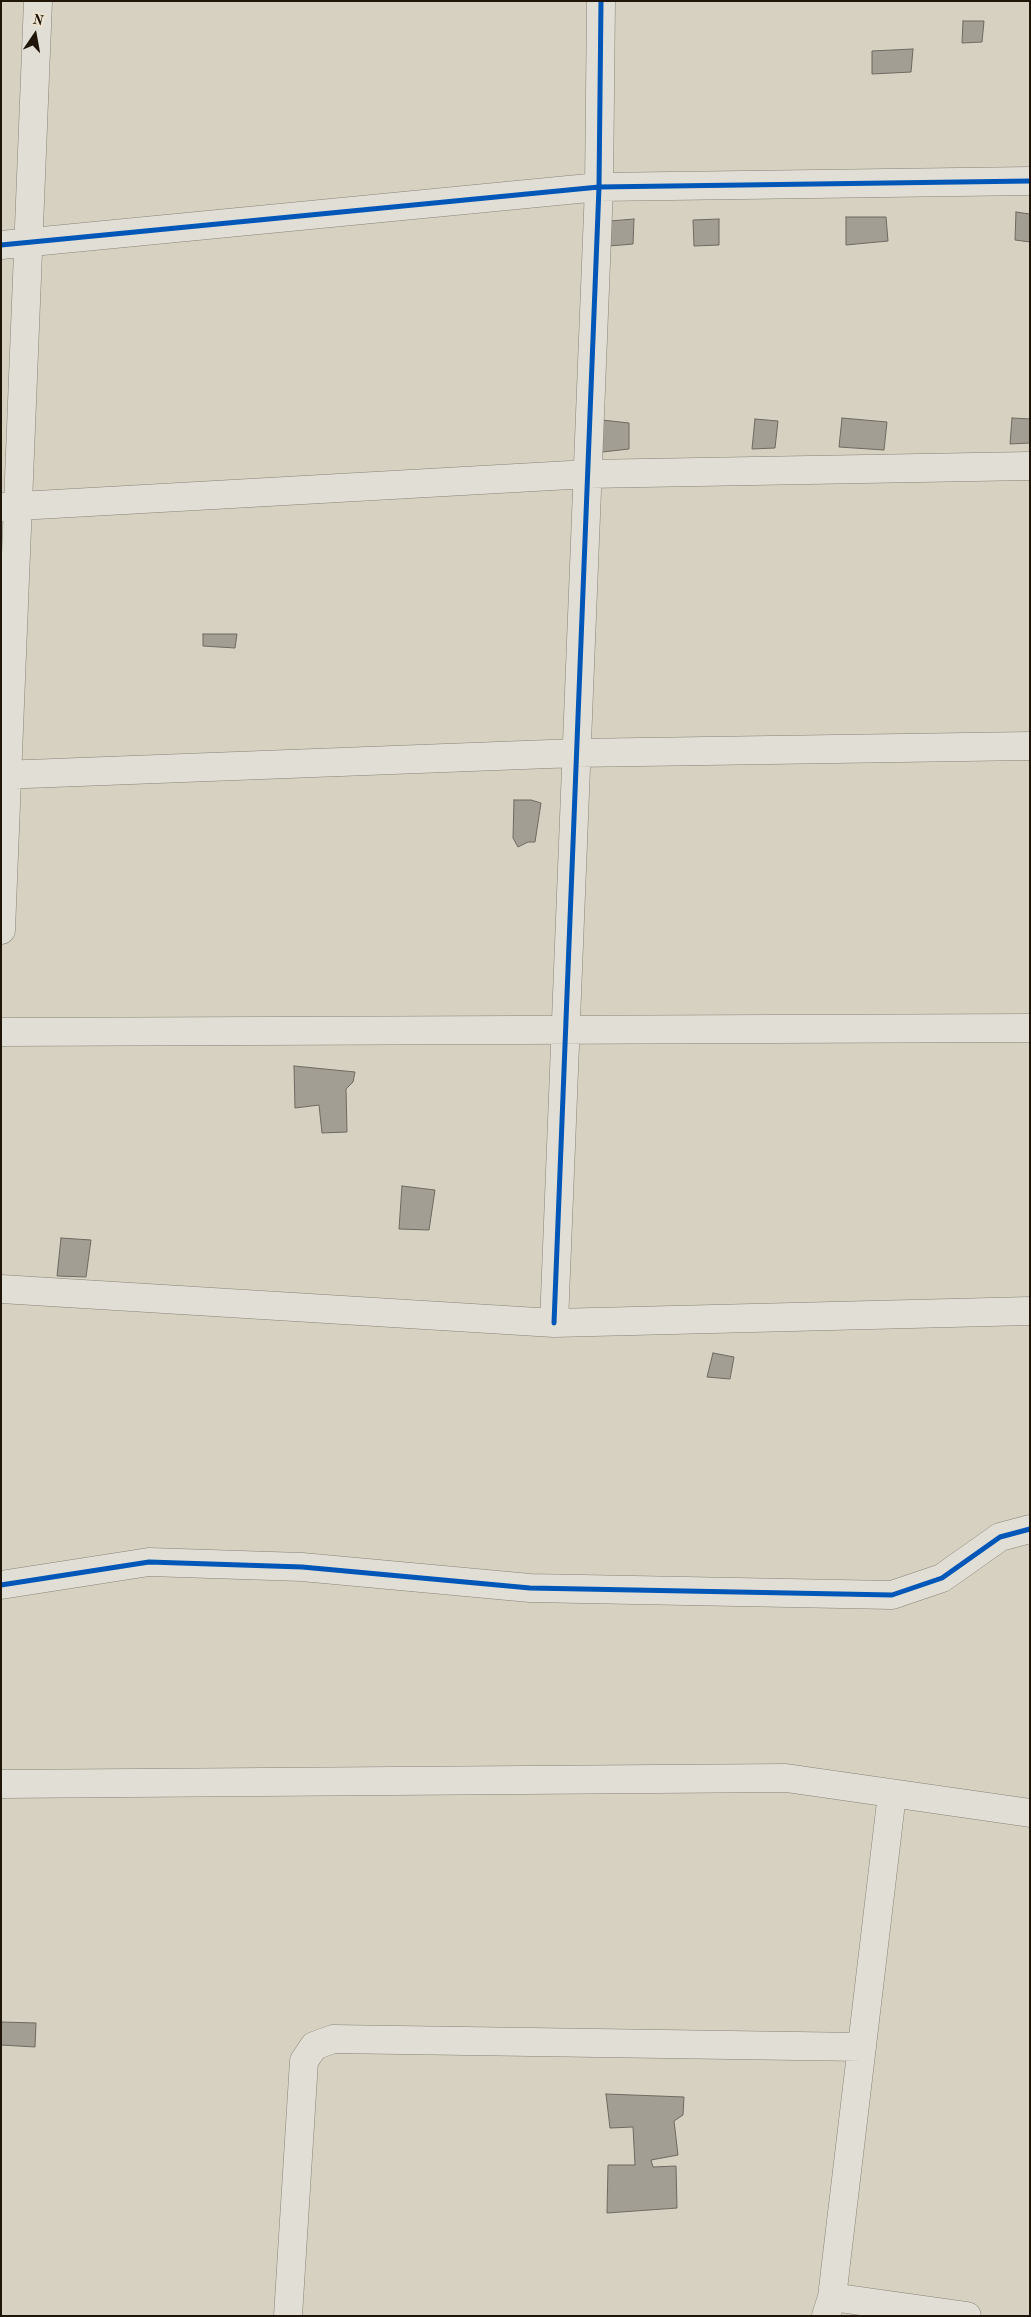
<!DOCTYPE html>
<html>
<head>
<meta charset="utf-8">
<style>
	body { margin:0 }
	#map { position:relative; width:1031px; height:2317px; overflow:hidden; background:#d7d1c1; font-family:"Old Standard TT",serif }
	canvas { display:block }
	.frame { position:absolute; inset:0; border:2px solid #1f1509; pointer-events:none }
	.north { position:absolute; left:10px; top:10px; width:50px; height:50px; -webkit-text-stroke:4px #ece4d0; paint-order:stroke; rotate:12deg; font-size:14px; font-weight:700; line-height:20px; text-align:center; color:#1f1509 }
	.north::after { content:''; display:block; margin:auto; width:18px; height:22px; background:#1f1509; clip-path:polygon(50% 0,100% 100%,50% 72%,0 100%) }
</style>
</head>
<body>
<div id="map">
<canvas width="1031" height="2317"></canvas>
<div class="frame"></div>
<div class="north">N</div>
</div>
<script>
const context = document.querySelector('canvas').getContext('2d');
context.lineJoin = 'round';
function fillPath(path, color) {
  context.fillStyle = color;
  context.fill(path, 'evenodd');
}
function toPath(rows) {
  const path = new Path2D();
  for (const r of rows) {
    path.moveTo(r[0], r[1]);
    for (let i = 2; i < r.length; i += 2) path.lineTo(r[i], r[i + 1]);
  }
  return path;
}
function trace(path, color, width, dash) {
  context.strokeStyle = color;
  context.lineWidth = width;
  context.lineCap = dash ? 'butt' : 'round';
  context.setLineDash(dash || []);
  context.stroke(path);
}
const building = toPath([
	[963,21,984,21,982,42,962,43,963,21],
	[913,49,911,72,872,74,872,51,913,49],
	[1016,212,1030,214,1030,242,1015,240,1016,212],
	[846,217,886,217,888,241,846,245,846,217],
	[634,219,633,244,609,246,610,221,634,219],
	[719,219,719,245,694,246,693,220,719,219],
	[842,418,887,422,884,450,839,447,842,418],
	[1012,418,1030,419,1030,443,1010,444,1012,418],
	[755,419,778,421,775,448,752,449,755,419],
	[602,420,629,423,629,449,602,452,602,420],
	[203,634,237,634,235,648,203,646,203,634],
	[514,800,531,800,541,803,535,842,528,842,518,847,513,838,514,800],
	[294,1066,355,1072,353,1082,346,1089,347,1132,322,1133,319,1105,295,1108,294,1066],
	[402,1186,435,1190,429,1230,399,1229,402,1186],
	[61,1238,91,1240,86,1277,57,1276,61,1238],
	[713,1353,734,1357,730,1379,707,1377,713,1353],
	[1,2022,36,2023,35,2047,1,2045,1,2022],
	[606,2094,684,2097,683,2115,674,2121,678,2155,651,2160,653,2167,676,2166,677,2208,607,2213,608,2165,635,2165,633,2127,610,2128,606,2094]
]);
fillPath(building, '#a39e93');
trace(building, '#6e6960', 1);
const minor = toPath([
	[1,245,599,187,1030,181],
	[1,507,588,474,1030,466],
	[1,775,576,753,1030,746],
	[1,930,38,1],
	[1,1032,1030,1028],
	[1,1289,554,1323,1030,1311],
	[554,1323,599,187,601,1],
	[1,1585,149,1562,302,1567,530,1588,892,1595,942,1578,1000,1537,1030,1529],
	[1,1784,786,1778,1030,1813],
	[832,2297,967,2316],
	[288,2316,304,2061,314,2046,333,2039,862,2047],
	[826,2316,832,2297,892,1794]
]);
trace(minor, '#888378', 29);
trace(minor, '#e1ded5', 28);
trace(toPath([
	[1,245,599,187,1030,181],
	[554,1323,599,187,601,1],
	[1,1585,149,1562,302,1567,530,1588,892,1595,942,1578,1000,1537,1030,1529]
]), '#0057b8', 5);
</script>
</body>
</html>
